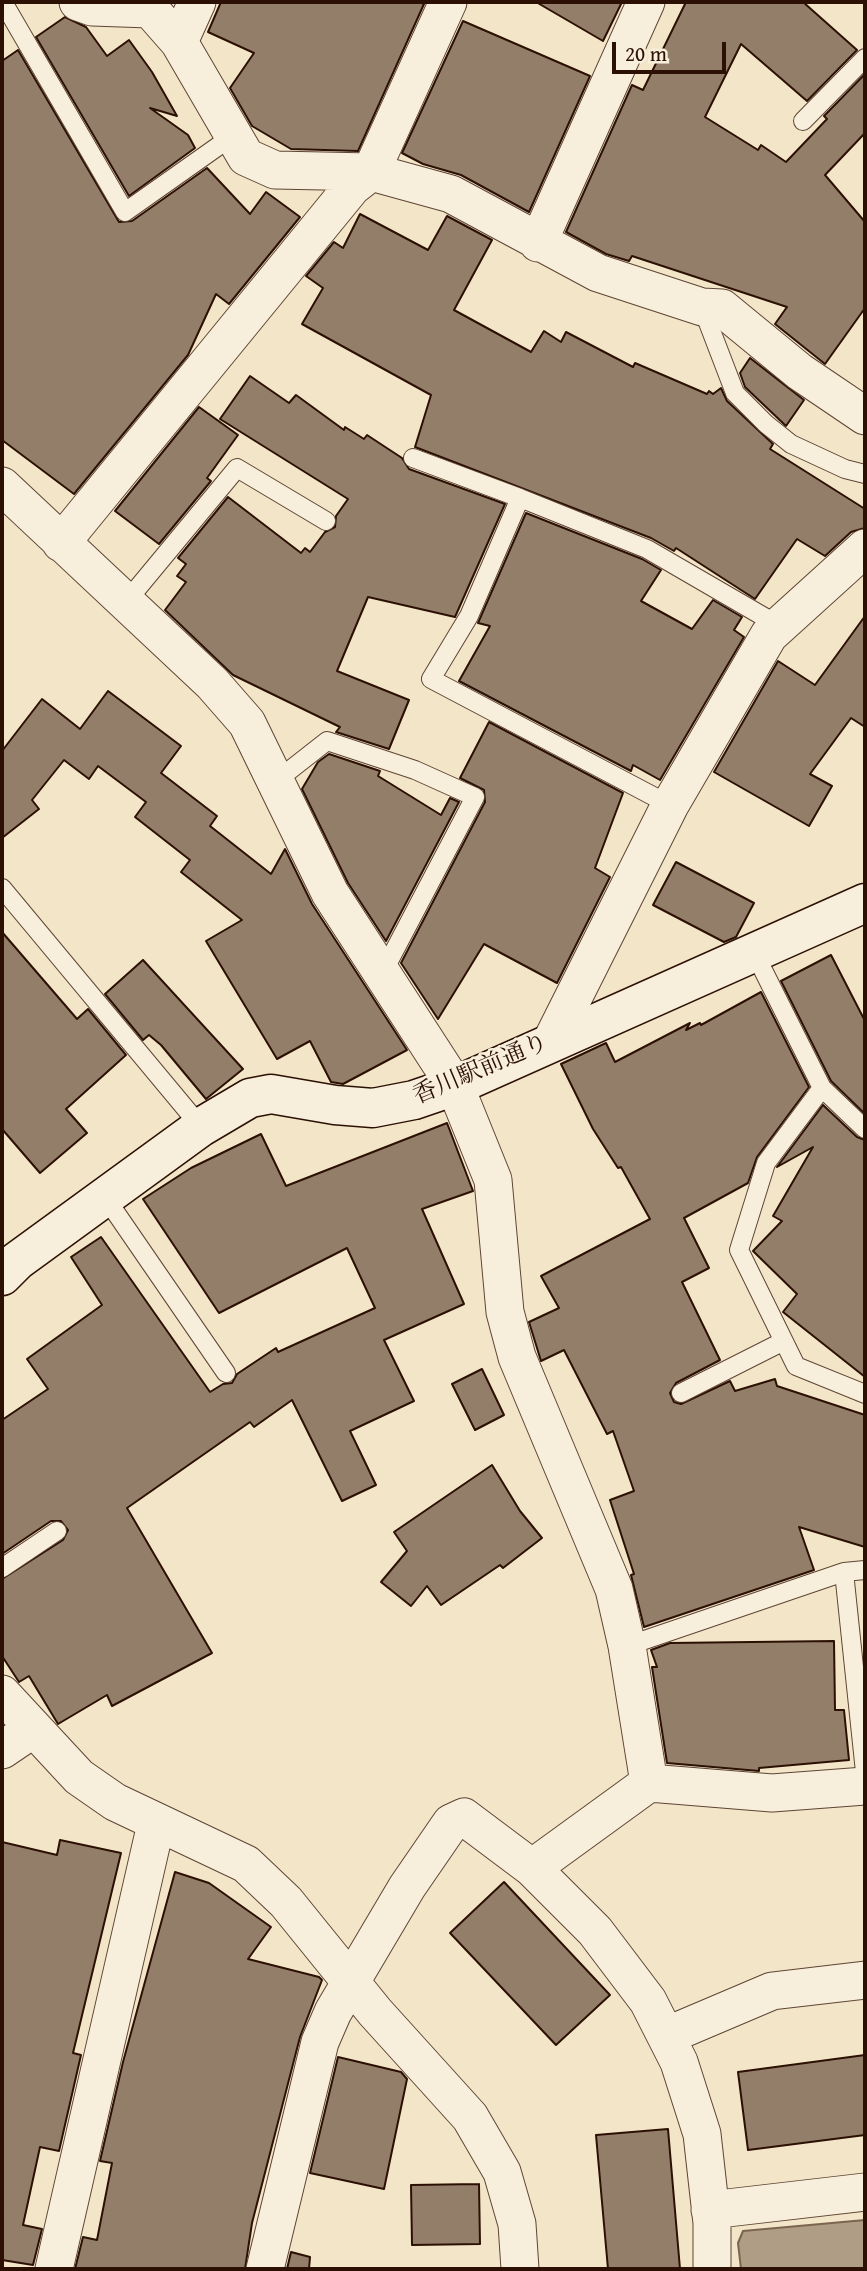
<!DOCTYPE html>
<html>
<head>
<meta charset="utf-8">
<style>
	body { margin:0 }
	#map { position:relative; width:867px; height:2271px; overflow:hidden; background:#f3e5c7; font-family:"Gentium Book Plus",serif }
	canvas { display:block }
	.frame { position:absolute; inset:0; border:4px solid #2c1004; pointer-events:none }
	.scale { position:absolute; left:612px; top:42px; width:114px; height:32px; box-sizing:border-box; border:4px solid #2c1004; border-top:0; padding-left:9px; font-size:21px; line-height:24px; white-space:nowrap; color:#2c1004; -webkit-text-stroke:5px #f7eedb; paint-order:stroke }
</style>
</head>
<body>
<div id="map">
<canvas width="867" height="2271"></canvas>
<div class="frame"></div>
<div class="scale">20 m</div>
</div>
<script>
const context = document.querySelector('canvas').getContext('2d');
context.lineJoin = 'round';
function fillPath(path, color) {
  context.fillStyle = color;
  context.fill(path, 'evenodd');
}
function toPath(rows) {
  const path = new Path2D();
  for (const r of rows) {
    path.moveTo(r[0], r[1]);
    for (let i = 2; i < r.length; i += 2) path.lineTo(r[i], r[i + 1]);
  }
  return path;
}
function trace(path, color, width, dash) {
  context.strokeStyle = color;
  context.lineWidth = width;
  context.lineCap = dash ? 'butt' : 'round';
  context.setLineDash(dash || []);
  context.stroke(path);
}
function label(font, color, halo, rows, align = 'center') {
  context.font = font + ' "Gentium Book Plus","Noto Serif JP",serif';
  context.lineWidth = 5;
  context.setLineDash([]);
  context.textBaseline = 'middle';
  context.strokeStyle = halo;
  context.fillStyle = color;
  for (const [text, x, y, turn = 0] of rows) {
    context.save();
    context.translate(x, y);
    context.rotate((+turn || 0) * Math.PI / 180);
    context.textAlign = isNaN(turn) ? turn : align;
    if (halo) context.strokeText(text, 0, 0);
    context.fillText(text, 0, 0);
    context.restore();
  }
}
const water = toPath([
	[865,2220,865,2269,741,2269,738,2243,743,2231,865,2220]
]);
fillPath(water, '#af9d85');
trace(water, '#7b6551', 2);
const building = toPath([
	[221,2,419,2,424,4,358,151,291,149,252,126,230,88,254,53,208,32,221,2],
	[536,2,622,2,603,41,536,2],
	[686,2,803,2,857,50,807,101,741,44,705,117,758,150,761,145,786,162,827,119,824,116,865,74,865,133,825,175,865,222,865,308,825,364,775,324,787,307,632,256,629,261,606,254,566,232,632,85,643,90,686,2],
	[65,17,86,27,107,56,129,40,152,72,177,116,150,108,188,135,195,148,129,196,36,37,65,17],
	[463,21,590,76,529,212,461,175,423,164,402,153,463,21],
	[18,50,119,222,132,221,207,168,250,214,266,192,300,217,229,304,216,294,188,355,74,494,2,440,2,61,18,50],
	[360,214,428,250,447,216,492,240,454,310,531,352,544,331,561,342,566,332,633,367,635,363,707,394,709,391,713,394,721,388,727,401,773,444,770,449,865,509,865,528,851,532,825,556,797,539,755,599,676,548,674,551,651,538,415,447,431,395,302,324,323,288,306,276,334,242,343,248,360,214],
	[750,358,804,400,786,426,745,387,740,373,750,358],
	[250,376,289,403,296,395,344,430,345,427,364,439,367,435,402,458,409,469,505,504,455,617,368,597,337,671,409,700,389,749,336,732,340,727,233,675,165,610,186,582,177,576,186,564,178,558,228,497,301,553,305,548,310,552,325,532,335,527,336,516,348,499,220,419,250,376],
	[199,407,238,435,207,478,211,481,159,544,115,511,199,407],
	[526,513,642,559,661,570,641,601,692,629,713,600,742,617,734,630,744,637,660,780,633,765,631,771,459,681,490,626,478,623,526,513],
	[865,616,865,727,851,718,810,774,832,786,809,826,714,772,778,661,815,685,865,616],
	[108,691,181,746,161,773,217,816,210,826,271,874,285,849,312,904,407,1050,343,1084,331,1082,310,1041,277,1059,206,941,242,920,181,872,190,860,135,817,146,802,98,766,89,779,64,760,32,800,39,809,2,838,2,751,42,699,80,729,108,691],
	[489,722,623,793,595,868,610,877,557,983,484,944,438,1019,401,963,485,802,484,790,460,778,489,722],
	[329,754,380,771,378,776,441,815,450,798,459,802,386,941,348,883,302,789,318,762,329,754],
	[676,862,754,903,736,937,724,942,653,905,676,862],
	[2,932,77,1019,88,1009,126,1055,66,1109,87,1133,40,1173,2,1129,2,932],
	[831,955,865,1021,865,1114,831,1081,781,981,831,955],
	[143,960,243,1069,206,1099,161,1045,149,1035,143,1040,105,994,143,960],
	[761,992,809,1087,757,1157,748,1183,684,1218,709,1268,682,1282,720,1360,676,1383,670,1393,674,1402,681,1404,730,1381,735,1391,775,1379,777,1386,865,1415,865,1547,799,1527,814,1570,644,1627,631,1575,634,1574,610,1500,634,1491,613,1431,607,1434,564,1350,541,1361,529,1322,559,1308,541,1276,650,1219,621,1167,618,1168,593,1129,561,1064,606,1043,615,1062,690,1023,686,1030,700,1023,701,1025,761,992],
	[823,1105,857,1137,865,1140,865,1377,783,1312,797,1294,753,1251,782,1221,773,1216,813,1147,777,1167,823,1105],
	[447,1123,473,1191,422,1209,464,1304,384,1340,414,1401,350,1431,376,1485,342,1501,292,1400,254,1427,250,1422,127,1508,212,1653,112,1706,107,1695,58,1724,29,1676,19,1682,2,1656,2,1579,63,1540,68,1530,61,1521,51,1521,2,1554,2,1420,48,1389,27,1359,102,1305,71,1257,101,1237,210,1392,223,1384,232,1383,237,1374,276,1348,278,1352,375,1308,347,1248,219,1313,143,1199,191,1168,261,1134,286,1186,447,1123],
	[482,1369,504,1415,475,1430,452,1384,482,1369],
	[492,1465,520,1511,542,1538,503,1568,500,1565,441,1605,427,1586,411,1606,381,1582,407,1551,394,1532,492,1465],
	[834,1641,835,1710,844,1710,849,1760,759,1768,759,1771,667,1763,652,1667,657,1667,651,1650,670,1643,834,1641],
	[60,1840,121,1853,73,2053,81,2055,59,2151,40,2147,23,2225,42,2229,33,2265,2,2260,2,1842,57,1855,60,1840],
	[175,1872,209,1883,271,1927,248,1959,319,1977,322,1980,300,2037,252,2223,245,2269,75,2269,83,2237,97,2240,112,2163,100,2161,123,2062,175,1872],
	[504,1882,610,1995,556,2045,450,1933,504,1882],
	[865,2055,865,2135,748,2150,738,2072,865,2055],
	[338,2057,401,2072,407,2079,384,2189,310,2173,338,2057],
	[668,2129,680,2269,608,2269,596,2135,668,2129],
	[479,2184,480,2244,412,2245,411,2185,479,2184],
	[291,2252,310,2257,309,2269,287,2269,291,2252]
]);
fillPath(building, '#937f69');
trace(building, '#2c1004', 2);
const lane = toPath([
	[3,2,125,212,234,135],
	[803,121,865,58],
	[702,307,735,393,766,424,791,444,845,469,865,474],
	[413,458,520,498],
	[126,602,237,468,326,521],
	[276,781,327,741,415,770,475,797,381,976],
	[670,805,431,679,469,616,520,498,647,549,778,625],
	[2,888,201,1127],
	[754,952,822,1088,766,1163,739,1250,796,1366,865,1394],
	[822,1088,865,1129],
	[105,1197,226,1373],
	[681,1393,782,1342],
	[2,1568,57,1531],
	[844,1572,865,1772],
	[627,1646,844,1572,865,1570]
]);
const street = toPath([
	[78,2,92,7,150,9,179,42,246,157,275,170,371,172,451,194,598,273,702,307,722,308,800,372,865,416],
	[179,42,197,2],
	[538,243,646,2],
	[2,486,212,683,247,723,330,893,455,1086,493,1180,505,1312,517,1357,614,1589,627,1646,649,1783],
	[61,543,352,187,371,172,448,2],
	[552,1040,670,805,769,635,865,548],
	[2,1694,79,1777,115,1802,246,1864,286,1902,375,2012,470,2117,502,2172,517,2224,520,2269],
	[2,1750,33,1729],
	[532,1868,649,1783,772,1793,865,1786],
	[666,2036,772,1991,865,1980],
	[710,2210,865,2192],
	[54,2269,156,1824],
	[265,2269,320,2042,333,2012,407,1887,451,1823,464,1817,532,1868,595,1931,648,2001,679,2062,702,2134,712,2223,712,2269]
]);
const secondary = toPath([
	[2,1276,17,1261,201,1127,250,1098,271,1094,335,1105,373,1108,414,1100,455,1086,865,903]
]);
trace(lane, '#5e4535', 20);
trace(street, '#5e4535', 39);
trace(secondary, '#2c1004', 41);
trace(lane, '#f7eedb', 18);
trace(street, '#f7eedb', 37);
trace(secondary, '#f7eedb', 38);
label('24px', '#2c1004', '#f7eedb', [
	["香川駅前通り",481,1070,-23]
]);
</script>
</body>
</html>
